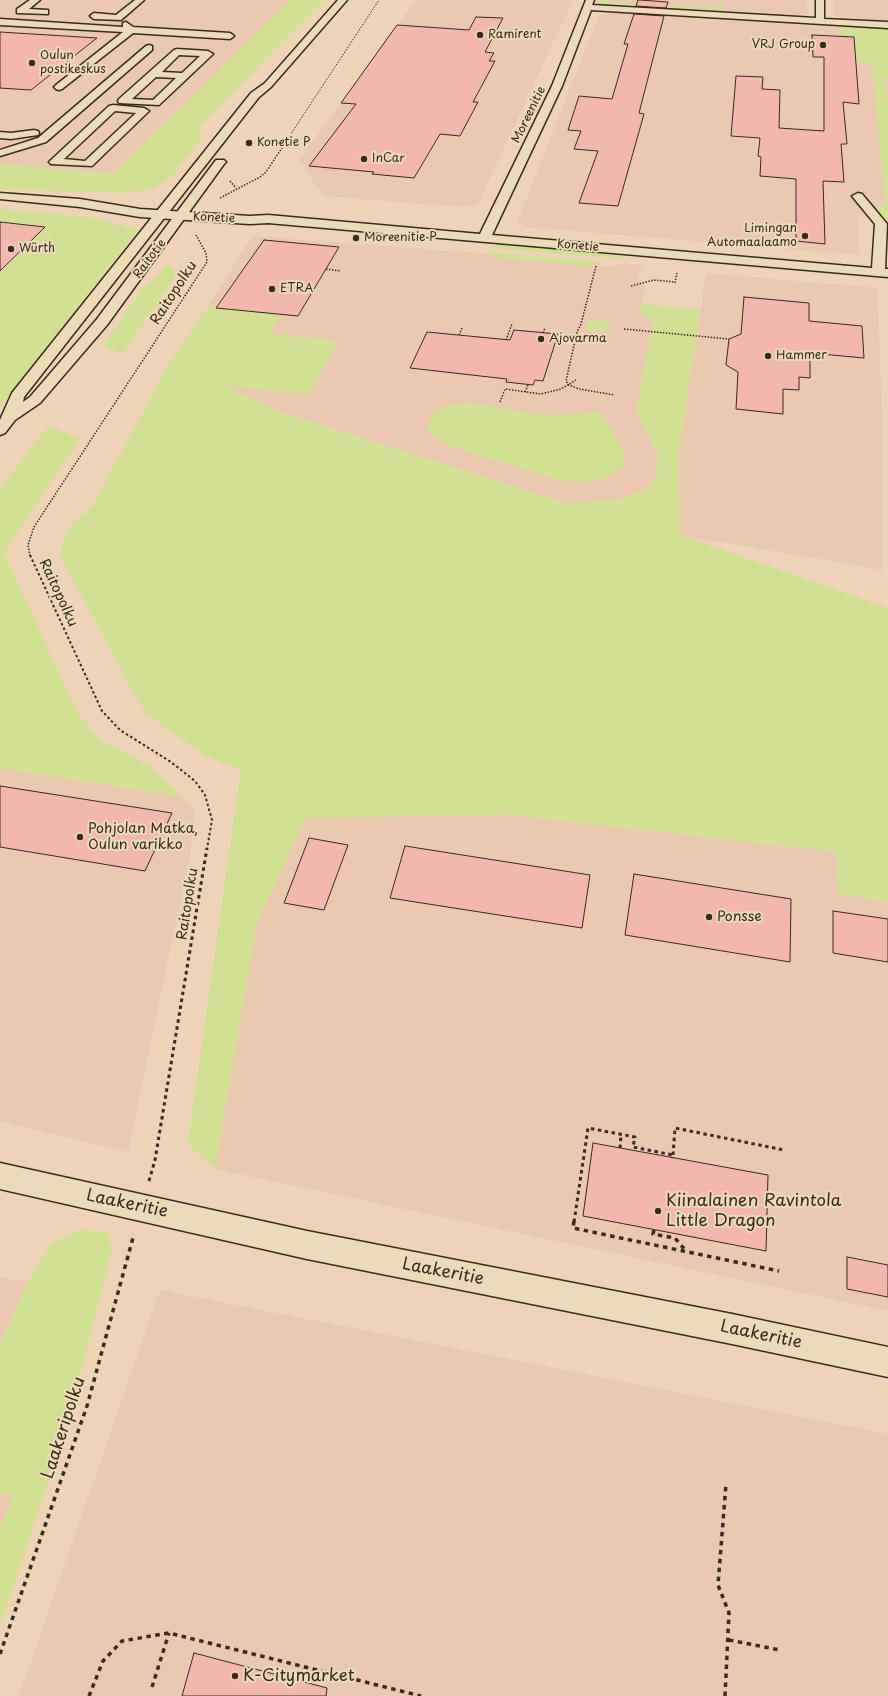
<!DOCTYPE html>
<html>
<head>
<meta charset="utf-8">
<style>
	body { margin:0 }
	canvas { display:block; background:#eed3b6 }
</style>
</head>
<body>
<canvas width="888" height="1696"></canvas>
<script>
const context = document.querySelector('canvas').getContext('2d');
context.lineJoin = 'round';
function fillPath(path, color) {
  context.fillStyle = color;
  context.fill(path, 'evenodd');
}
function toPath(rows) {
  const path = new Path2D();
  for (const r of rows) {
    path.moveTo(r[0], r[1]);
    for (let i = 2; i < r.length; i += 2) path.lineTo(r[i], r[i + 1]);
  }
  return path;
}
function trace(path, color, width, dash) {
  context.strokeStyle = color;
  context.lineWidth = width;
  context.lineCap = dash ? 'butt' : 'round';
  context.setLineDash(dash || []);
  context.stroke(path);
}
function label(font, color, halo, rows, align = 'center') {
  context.font = font + ' "Playpen Sans",sans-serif';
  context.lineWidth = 4;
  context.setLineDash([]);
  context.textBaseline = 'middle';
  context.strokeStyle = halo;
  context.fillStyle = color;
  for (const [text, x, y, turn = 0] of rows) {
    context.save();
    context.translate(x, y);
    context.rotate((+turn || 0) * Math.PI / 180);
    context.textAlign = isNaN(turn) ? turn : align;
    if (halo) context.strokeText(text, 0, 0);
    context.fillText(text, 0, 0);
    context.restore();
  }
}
fillPath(toPath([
	[0,0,290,0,113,174,0,164],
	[416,0,573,0,478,204,464,207,323,196,299,160],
	[607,0,807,0,807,13,795,15,615,4],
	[833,0,888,0,888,21,838,17,833,14],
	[613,13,888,30,888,235,887,219,858,217,860,255,527,227,517,222,599,16],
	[252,236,488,254,491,256,595,263,594,262,601,262,600,267,626,264,623,263,646,266,640,270,638,276,645,288,640,310,653,324,636,409,658,457,656,477,649,487,623,499,608,502,599,500,571,505,281,412,221,385,167,366,208,307],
	[706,273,877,288,883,431,883,570,680,535,678,460],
	[0,768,182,797,195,811,190,854,128,1152,0,1121],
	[511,815,836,852,839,894,888,902,888,1311,215,1169,257,923,306,818],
	[0,1277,27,1282,0,1344],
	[160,1290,888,1434,888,1696,19,1696],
	[0,1493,13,1496,0,1528]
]), '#ebc8b0');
fillPath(toPath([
	[290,0,325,0,199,127,202,138,168,180,151,189,124,193,0,189,0,164,113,174],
	[596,0,609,0,609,2,620,3,717,9,718,5,723,0,722,11,780,14,776,16,609,6,596,2],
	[795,22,857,28,858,26,888,27,888,76,885,76,888,102,888,219,880,218,877,211,878,204,885,204,872,63,843,61,840,27,795,24],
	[0,209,95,218,138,230,0,407,0,274,47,226,0,222],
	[501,244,609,253,615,254,624,259,489,248],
	[488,252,594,262,595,263,594,267,495,258,488,254],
	[169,265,176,271,173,280,122,354,103,346,143,288],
	[642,304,700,310,678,460,680,535,888,608,888,902,839,894,836,852,511,815,306,818,257,923,215,1169,188,1143,241,770,204,755,145,713,60,556,67,530,94,504,167,366,208,307,282,314,270,334,338,341,310,394,223,386,281,412,571,505,599,500,608,502,623,499,650,487,658,468,658,457,636,410,653,324,640,310],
	[591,320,609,322,612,324,611,327,602,332,586,330,585,328,589,321],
	[459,404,479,404,540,415,564,415,599,412,603,415,624,453,625,460,622,467,606,478,592,482,577,482,559,480,450,446,430,433,427,425,436,411,447,406],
	[48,426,80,438,4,553,77,712,100,740,148,765,182,797,0,768,0,489],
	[77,1230,107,1232,112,1250,68,1422,0,1626,0,1528,13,1496,0,1493,0,1344,27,1282,51,1244]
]), '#d1e093');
const building = toPath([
	[638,0,640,0,668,2,666,8,636,6,638,0],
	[634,14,664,16,639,113,644,114,618,206,579,203,598,151,574,149,581,131,568,130,579,96,612,99,628,44,624,44,634,14],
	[476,17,503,18,485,52,494,53,489,61,495,61,473,102,478,102,460,136,440,134,414,178,372,174,374,172,309,166,356,104,341,103,397,25,469,30,476,17],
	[0,32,97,38,31,90,0,88,0,32],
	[812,35,854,37,859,104,843,102,847,144,841,144,844,182,823,181,825,244,796,241,796,179,760,176,761,157,758,156,760,138,731,136,736,76,763,77,762,89,780,90,779,128,824,131,824,57,813,57,812,35],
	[0,222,45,227,0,271,0,222],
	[264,240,339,247,298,316,216,308,264,240],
	[744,297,809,303,809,321,862,326,864,358,810,353,810,378,799,377,799,390,783,389,783,414,736,409,738,372,726,365,729,339,741,334,744,297],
	[514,330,558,334,543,381,535,380,533,385,506,382,507,379,410,368,427,332,510,340,514,330],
	[0,786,172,813,145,871,0,847,0,786],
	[309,838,348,845,324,910,284,903,309,838],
	[405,846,590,875,582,928,390,898,405,846],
	[634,874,791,899,790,962,625,935,634,874],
	[833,911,888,919,888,962,833,953,833,911],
	[593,1143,768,1175,766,1251,583,1216,593,1143],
	[847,1257,888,1265,888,1297,847,1289,847,1257],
	[194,1653,327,1688,326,1696,182,1696,194,1653]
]);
fillPath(building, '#f2b8ad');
trace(building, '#3b2a1e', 1);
const minor = toPath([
	[30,0,40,0,29,9,48,10,48,14,17,13,17,9,30,0],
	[135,0,144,0,121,20,94,19,90,16,94,13,116,15,135,0],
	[586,0,594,0,592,5,816,18,816,0,824,0,824,19,888,22,888,28,591,10,562,86,492,235,872,268,875,224,852,196,858,193,862,194,887,224,885,269,888,269,888,277,268,223,250,224,140,217,80,207,0,199,0,193,80,199,140,209,250,216,268,215,480,234,552,86,586,0],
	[0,19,123,27,123,23,126,22,133,27,230,33,234,36,230,39,133,33,62,89,59,90,56,89,54,87,56,85,123,32,0,25,0,19],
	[149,45,152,46,152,50,46,142,0,156,0,150,38,138,146,46,149,45],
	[177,49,208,51,213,54,159,105,119,103,118,101,119,99,174,50,177,49],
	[179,55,200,56,182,73,162,72,179,55],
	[156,77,176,78,153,100,132,99,156,77],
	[113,105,144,108,149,111,92,166,51,164,49,162,51,160,109,106,113,105],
	[115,111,136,113,85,161,64,159,115,111],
	[34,130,38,131,39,133,38,135,11,139,0,138,0,132,11,133,34,130],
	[0,1163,307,1231,732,1314,888,1347,888,1377,732,1344,307,1259,0,1189,0,1163]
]);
const major = toPath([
	[338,0,347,0,271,87,259,97,24,397,23,402,30,397,97,319,216,160,224,160,226,162,224,164,107,325,40,403,15,420,5,433,0,435,0,420,12,393,251,93,265,83,338,0]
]);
trace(minor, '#3b2a1e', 3);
trace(major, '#3b2a1e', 3);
trace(toPath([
	[285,143,379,0]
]), '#3b2a1e', 1, [1.5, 1.5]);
trace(toPath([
	[230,181,236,188],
	[220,198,260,177,266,172,286,142],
	[596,266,581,324,577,332,566,381,569,385,579,389,614,395],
	[326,269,341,271],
	[675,283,677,273],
	[631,286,654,280,675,282],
	[624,329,729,339],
	[543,333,545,328],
	[459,335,462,328],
	[506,340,512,324],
	[525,392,528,385],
	[500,402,505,389,541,394,561,389,576,380],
	[30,556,28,545,34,527,207,262,206,253,196,235]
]), '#3b2a1e', 1.5, [1.5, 1.5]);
trace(toPath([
	[30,555,102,711,120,730,171,762,195,781,205,795,212,820,207,849]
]), '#3b2a1e', 2, [2.5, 2.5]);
trace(toPath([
	[620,1148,621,1135],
	[673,1155,675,1128,784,1150],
	[149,1181,155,1160,207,848],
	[574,1222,588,1128,635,1137,633,1147,673,1155,672,1158]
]), '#3b2a1e', 3, [3.5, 3.5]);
trace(toPath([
	[574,1221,573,1228,779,1271],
	[654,1230,653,1234,675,1238,686,1251],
	[729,1640,780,1650],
	[0,1654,87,1406,134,1234],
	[152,1687,169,1633],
	[89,1696,103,1661,122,1641,169,1633,421,1696],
	[725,1696,729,1613,718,1585,726,1484]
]), '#3b2a1e', 3.5, [4.5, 4.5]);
fillPath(minor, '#eddab8');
fillPath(major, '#eddab8');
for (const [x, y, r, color] of [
	[480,35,4,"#3b2a1e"],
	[823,45,4,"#3b2a1e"],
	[32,63,4,"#3b2a1e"],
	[249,143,4,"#3b2a1e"],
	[364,159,4,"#3b2a1e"],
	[805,236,4,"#3b2a1e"],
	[356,238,4,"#3b2a1e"],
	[11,249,4,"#3b2a1e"],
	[272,289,4,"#3b2a1e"],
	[541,339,4,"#3b2a1e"],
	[768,356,4,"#3b2a1e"],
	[80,837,4,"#3b2a1e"],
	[709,917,4,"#3b2a1e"],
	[658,1211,4,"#3b2a1e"],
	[235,1676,4,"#3b2a1e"]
]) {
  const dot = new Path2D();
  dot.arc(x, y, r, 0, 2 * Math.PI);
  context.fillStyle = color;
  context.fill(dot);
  trace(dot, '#eddab8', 1.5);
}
label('12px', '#3b2a1e', '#eddab8', [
	["Ramirent",488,35],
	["VRJ Group",815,45,"right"],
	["Oulun",40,56],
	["postikeskus",40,70],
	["Konetie P",257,143],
	["InCar",372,159],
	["Limingan",797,229,"right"],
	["Automaalaamo",797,243,"right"],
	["Moreenitie P",364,238],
	["Würth",19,249],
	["ETRA",280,289],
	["Ajovarma",549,339],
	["Hammer",776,356]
], 'left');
label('12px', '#3b2a1e', '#eddab8', [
	["Moreenitie",529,115,-64],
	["Konetie",214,218,3],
	["Konetie",578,246,5],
	["Raitotie",150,259,-53]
]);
label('14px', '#3b2a1e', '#eddab8', [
	["Raitopolku",174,293,-57],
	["Raitopolku",58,593,65],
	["Raitopolku",188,904,-81]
]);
label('14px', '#3b2a1e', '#eddab8', [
	["Pohjolan Matka,",88,829],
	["Oulun varikko",88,845],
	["Ponsse",717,917]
], 'left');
label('17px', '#3b2a1e', '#eddab8', [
	["Kiinalainen Ravintola",666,1201],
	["Little Dragon",666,1221],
	["K-Citymarket",243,1676]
], 'left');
label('17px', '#3b2a1e', '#eddab8', [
	["Laakeritie",127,1204,12],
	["Laakeritie",443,1272,11],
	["Laakeritie",761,1335,12],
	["Laakeripolku",64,1428,-72]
]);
</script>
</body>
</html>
